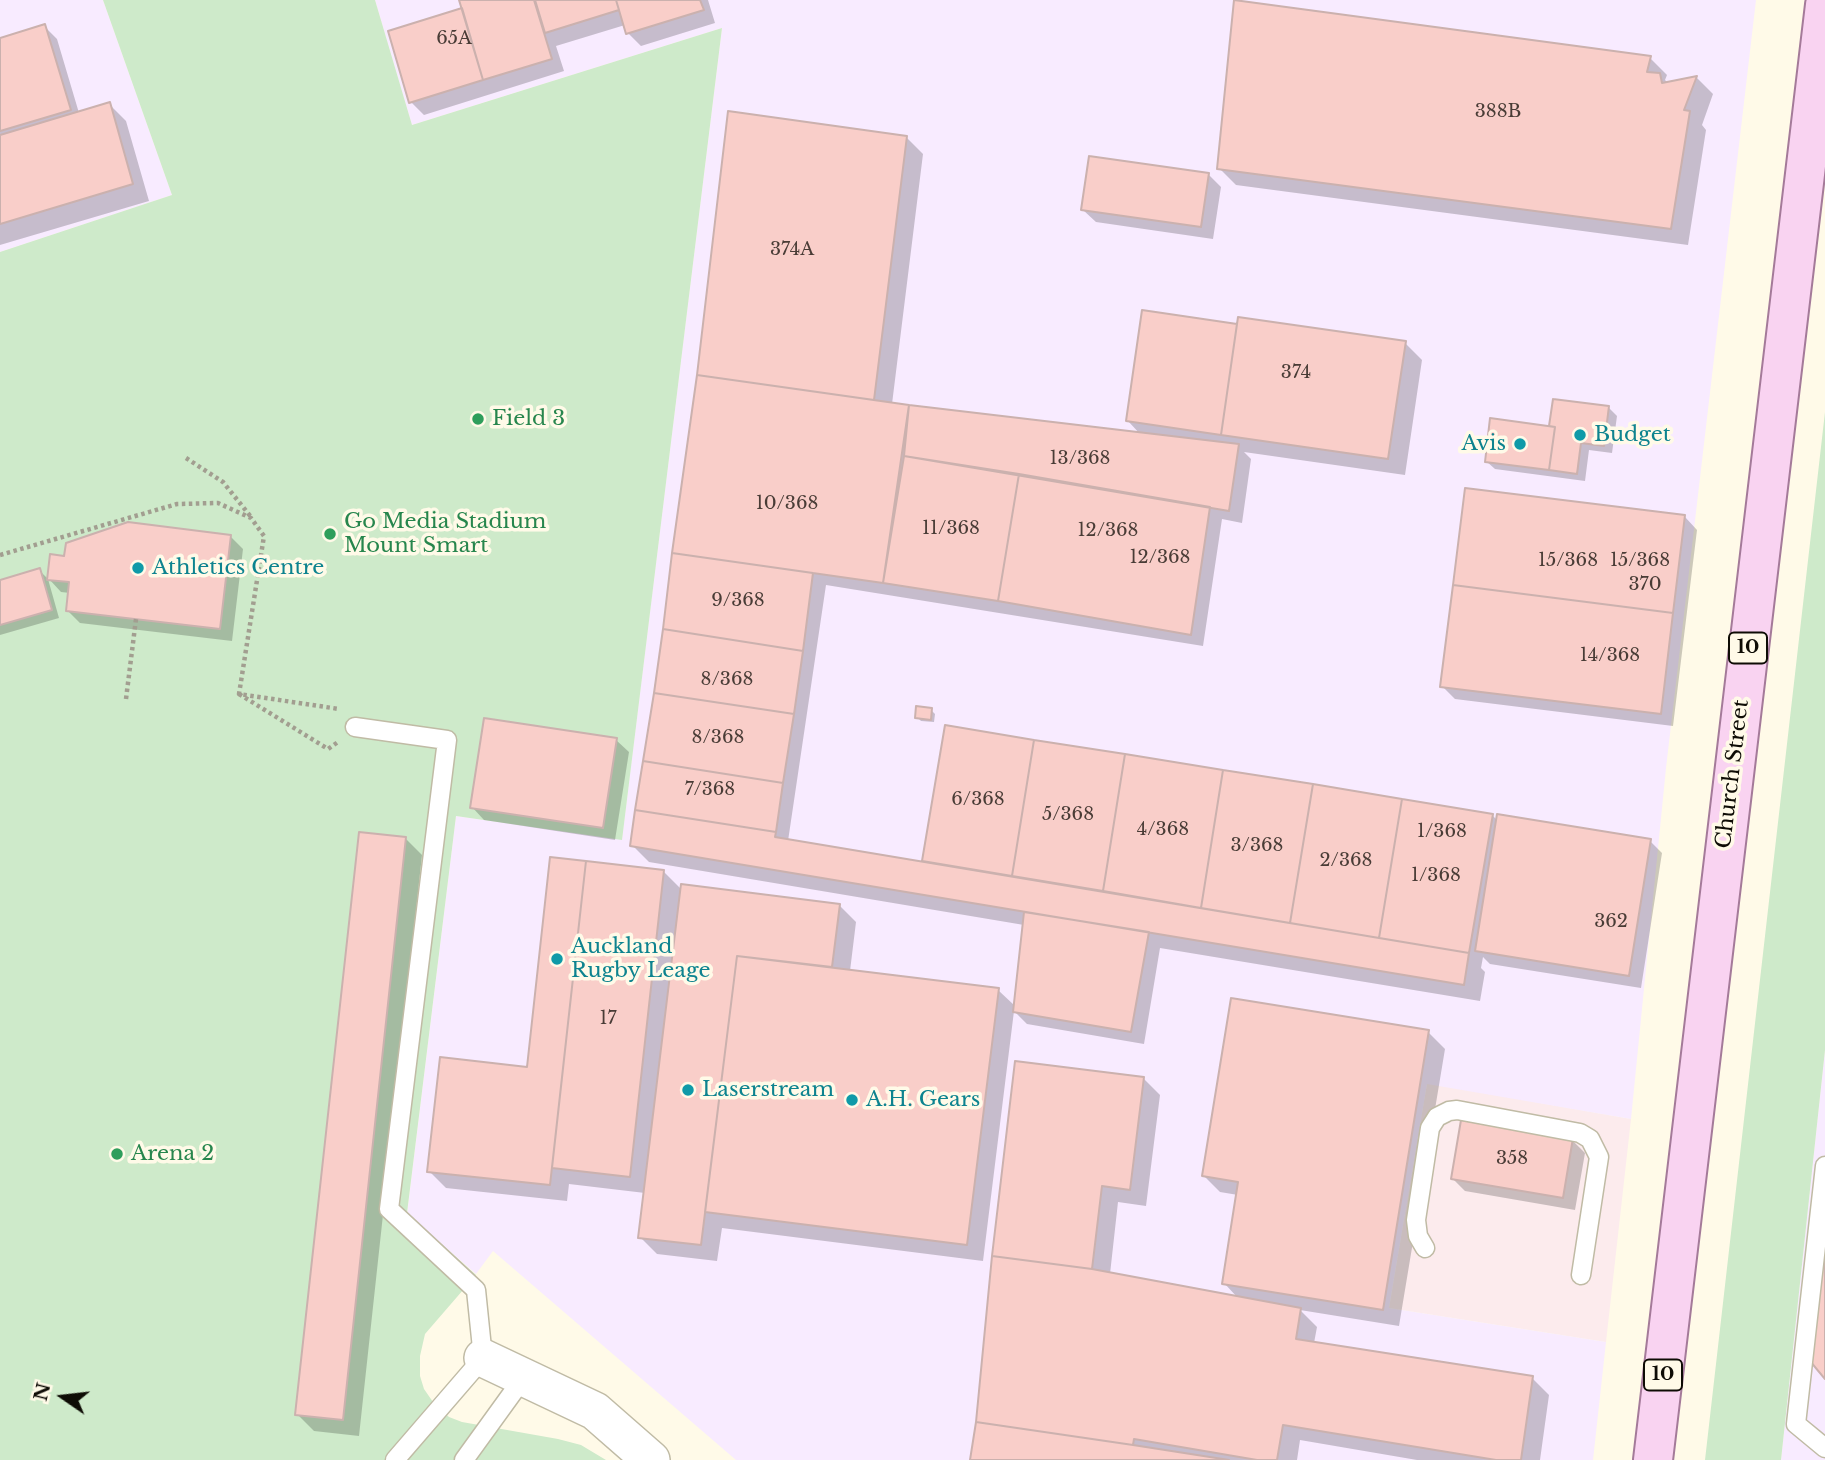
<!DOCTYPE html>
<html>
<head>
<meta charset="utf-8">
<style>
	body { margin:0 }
	#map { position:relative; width:1825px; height:1460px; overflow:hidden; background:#fffae8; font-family:"Libre Baskerville",serif }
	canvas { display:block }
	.north { position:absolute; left:28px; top:1362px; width:70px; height:70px; -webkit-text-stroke:5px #fffae8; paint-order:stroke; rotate:284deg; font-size:19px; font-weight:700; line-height:28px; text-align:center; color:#0e0c05 }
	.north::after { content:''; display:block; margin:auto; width:24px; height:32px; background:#0e0c05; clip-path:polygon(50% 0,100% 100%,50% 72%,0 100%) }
</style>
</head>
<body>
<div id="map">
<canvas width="1825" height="1460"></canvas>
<div class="north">N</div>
</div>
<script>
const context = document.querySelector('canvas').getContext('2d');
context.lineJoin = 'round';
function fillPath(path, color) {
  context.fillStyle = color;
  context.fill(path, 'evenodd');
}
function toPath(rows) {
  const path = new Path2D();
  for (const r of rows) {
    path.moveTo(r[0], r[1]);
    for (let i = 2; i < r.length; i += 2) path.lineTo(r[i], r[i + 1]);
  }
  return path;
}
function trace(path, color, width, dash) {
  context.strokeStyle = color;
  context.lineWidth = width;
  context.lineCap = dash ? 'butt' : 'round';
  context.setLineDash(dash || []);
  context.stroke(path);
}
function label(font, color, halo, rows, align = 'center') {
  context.font = font + ' "Libre Baskerville",serif';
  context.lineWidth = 7;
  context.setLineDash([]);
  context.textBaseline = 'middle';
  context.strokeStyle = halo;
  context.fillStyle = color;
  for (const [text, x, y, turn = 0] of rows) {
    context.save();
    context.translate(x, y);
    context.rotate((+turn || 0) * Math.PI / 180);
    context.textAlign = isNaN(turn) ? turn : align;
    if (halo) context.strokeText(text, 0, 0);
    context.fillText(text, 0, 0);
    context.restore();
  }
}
fillPath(toPath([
	[1427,1083,1631,1119,1606,1342,1389,1308]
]), '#fcebed');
fillPath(toPath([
	[0,0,103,0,172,195,0,252],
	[375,0,1756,0,1666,768,1631,1119,1427,1084,1389,1308,1606,1342,1593,1460,736,1460,493,1251,476,1274,407,1214,456,816,622,839,722,28,412,125],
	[1825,1050,1825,1460,1781,1460]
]), '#f8ebff');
fillPath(toPath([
	[103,0,375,0,412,125,722,28,622,840,456,816,407,1213,476,1275,425,1334,420,1356,420,1376,424,1389,433,1402,449,1417,462,1422,558,1439,581,1445,606,1460,0,1460,0,252,172,195],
	[1825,412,1825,1050,1781,1460,1705,1460]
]), '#ceeaca');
fillPath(toPath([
	[461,0,708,0,715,23,641,46,628,33,625,25,556,46,564,71,424,115,411,102,464,9],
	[44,26,57,39,79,113,109,104,126,121,149,201,0,245,0,137,2,136,0,134,0,39],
	[1650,58,1667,75,1665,80,1668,83,1697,78,1713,94,1702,125,1706,130,1688,245,1236,185,1219,168],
	[906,137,923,154,892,404,1141,435,1128,421,1236,325,1405,343,1422,360,1405,475,1244,452,1251,459,1242,523,1222,519,1203,646,826,585,788,841,927,864,924,860,1492,815,1498,821,1650,841,1662,853,1641,988,1490,964,1483,957,1481,968,1485,972,1480,1001,1160,948,1144,1044,1027,1024,1014,1011,983,1261,722,1228,717,1261,657,1254,640,1237,645,1193,569,1184,567,1201,446,1188,429,1171,529,1069,552,859,664,872,682,890,839,905,856,922,850,971,998,990,1015,1006,1024,925,649,862,632,845,699,375],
	[1208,174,1221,187,1213,239,1096,222,1083,210],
	[1554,401,1609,408,1617,416,1612,453,1589,450,1585,481,1495,469,1486,461,1550,428],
	[1685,517,1697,530,1673,726,1455,699,1442,686],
	[230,536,243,549,232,641,80,623,68,611,70,593,61,592,49,579],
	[39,570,48,579,59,618,0,635,0,582],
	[931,710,935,714,934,722,921,721,917,717],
	[616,740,629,752,615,840,484,820,472,807],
	[405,838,422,855,359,1436,314,1431,297,1414],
	[1428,1032,1445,1049,1399,1326,1300,1310,1317,1327,1314,1343,1532,1378,1549,1395,1540,1460,1417,1460,1300,1440,1297,1460,972,1460,1143,1078,1160,1095,1146,1206,1118,1202,1110,1274,1238,1298,1224,1283,1238,1195,1220,1192,1203,1175],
	[1572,1140,1585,1153,1575,1210,1465,1191,1453,1179]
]), '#0003');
const building = toPath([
	[459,0,534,0,552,59,483,80,459,0],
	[535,0,616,0,619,10,545,33,535,0],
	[616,0,700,0,704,10,626,34,616,0],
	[1234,0,1651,56,1647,72,1660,73,1662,83,1697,76,1684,110,1690,111,1671,229,1217,169,1234,0],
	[462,8,483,80,409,103,388,31,462,8],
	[45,24,71,110,0,131,0,38,45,24],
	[110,102,133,184,0,224,0,135,110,102],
	[728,111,907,136,874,400,697,375,728,111],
	[1089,156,1209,173,1201,227,1081,210,1089,156],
	[1142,310,1237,324,1221,435,1126,421,1142,310],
	[1238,317,1406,341,1388,459,1221,435,1238,317],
	[697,375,909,405,883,583,672,553,697,375],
	[1553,399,1609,406,1604,446,1581,443,1577,474,1549,470,1555,427,1549,426,1553,399],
	[909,405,1239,444,1229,511,904,456,909,405],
	[1490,418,1555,427,1549,470,1485,462,1490,418],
	[904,456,1019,474,998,601,883,583,904,456],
	[1019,474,1210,507,1191,635,998,601,1019,474],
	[1465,488,1685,515,1673,613,1453,585,1465,488],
	[128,522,231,535,220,629,66,611,69,582,47,580,50,554,64,556,66,543,128,522],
	[672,553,813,573,803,651,663,629,672,553],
	[40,568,52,610,0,625,0,580,40,568],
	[1453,585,1673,613,1661,714,1440,687,1453,585],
	[663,629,803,651,794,714,654,693,663,629],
	[654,693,794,714,783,783,643,761,654,693],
	[916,706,932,708,931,720,915,718,916,706],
	[484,718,617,738,603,828,470,808,484,718],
	[945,725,1034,740,1012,876,922,861,945,725],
	[1034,740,1125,754,1103,891,1012,876,1034,740],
	[1125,754,1223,770,1201,908,1103,891,1125,754],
	[643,761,783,783,776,832,635,810,643,761],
	[1223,770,1313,784,1290,923,1201,908,1223,770],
	[1313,784,1402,799,1379,938,1290,923,1313,784],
	[1402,799,1493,814,1469,953,1379,938,1402,799],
	[635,810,776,832,775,837,1469,953,1464,985,630,846,635,810],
	[1497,814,1651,839,1629,976,1475,951,1497,814],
	[359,832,406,837,343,1420,295,1415,359,832],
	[550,857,586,861,550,1185,427,1172,440,1057,527,1067,550,857],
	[586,861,664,870,630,1177,552,1168,586,861],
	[681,884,840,904,832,967,737,956,701,1245,638,1238,681,884],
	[1024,912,1149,932,1131,1032,1013,1012,1024,912],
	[737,956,999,988,967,1245,705,1212,737,956],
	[1231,998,1429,1030,1383,1310,1222,1284,1238,1182,1202,1176,1231,998],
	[1015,1061,1144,1077,1130,1190,1102,1186,1092,1269,992,1256,1015,1061],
	[1461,1120,1573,1138,1563,1198,1451,1179,1461,1120],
	[1825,1230,1825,1379,1810,1361,1825,1230],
	[992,1256,1092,1269,1301,1308,1296,1339,1533,1376,1521,1460,1496,1460,1283,1425,1277,1460,1257,1460,1134,1439,1133,1445,976,1422,992,1256],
	[976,1422,1133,1445,1229,1460,970,1460,976,1422]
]);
fillPath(building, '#f9cec9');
trace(building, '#cbb1ae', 2);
const lane = toPath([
	[355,727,447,740,389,1209,476,1290,483,1358,395,1460],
	[1825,1166,1796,1424,1825,1448],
	[1425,1248,1418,1236,1416,1220,1430,1128,1437,1117,1449,1111,1457,1110,1580,1133,1590,1139,1599,1157,1581,1275],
	[464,1460,524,1377]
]);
const street = toPath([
	[483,1358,595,1411,651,1460]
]);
const primary = toPath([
	[1653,1460,1825,5]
]);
trace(lane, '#c0bba5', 21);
trace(street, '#c0bba5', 40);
trace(primary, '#a47a99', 42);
trace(toPath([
	[186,458,223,482,251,517],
	[0,555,177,504,218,503,251,518,264,536,239,694,339,709],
	[239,694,328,749,338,742],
	[126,699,136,619]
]), '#a29e90', 4.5, [3.5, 3.5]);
trace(lane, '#fff', 18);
trace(street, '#fff', 37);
trace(primary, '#f9d3f1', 38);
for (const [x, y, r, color] of [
	[478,419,7,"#2e9e5b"],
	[1580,435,7,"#0f9aa8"],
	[1520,444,7,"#0f9aa8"],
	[330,534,7,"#2e9e5b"],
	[138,568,7,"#0f9aa8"],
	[557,959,7,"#0f9aa8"],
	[688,1090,7,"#0f9aa8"],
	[852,1100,7,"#0f9aa8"],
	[117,1154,7,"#2e9e5b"]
]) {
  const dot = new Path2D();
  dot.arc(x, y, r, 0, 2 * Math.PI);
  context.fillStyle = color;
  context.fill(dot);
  trace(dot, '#fffae8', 2.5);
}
label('18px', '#493c36', null, [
	["65A",454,39],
	["388B",1498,112],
	["374A",792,250],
	["374",1296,373],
	["13/368",1080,459],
	["10/368",787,504],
	["11/368",951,529],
	["12/368",1108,531],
	["12/368",1160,558],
	["15/368",1568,561],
	["15/368",1640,561],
	["370",1645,585],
	["9/368",738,601],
	["14/368",1610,656],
	["8/368",727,680],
	["8/368",718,738],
	["7/368",710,790],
	["6/368",978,800],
	["5/368",1068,815],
	["4/368",1163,830],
	["1/368",1442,832],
	["3/368",1257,846],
	["2/368",1346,861],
	["1/368",1436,876],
	["362",1611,922],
	["17",608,1019],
	["358",1512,1159]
]);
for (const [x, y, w] of [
	[1748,648,38],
	[1663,1375,38]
]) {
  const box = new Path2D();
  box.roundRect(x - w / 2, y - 15.5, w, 31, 5);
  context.fillStyle = '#fffae8';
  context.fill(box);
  trace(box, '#0e0c05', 2);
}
label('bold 19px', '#0e0c05', null, [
	["10",1748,648],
	["10",1663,1375]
]);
label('21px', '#27864d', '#fffae8', [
	["Field 3",492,419],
	["Go Media Stadium",344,522],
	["Mount Smart",344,546],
	["Arena 2",131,1154]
], 'left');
label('21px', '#0d838f', '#fffae8', [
	["Budget",1594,435],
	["Avis",1506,444,"right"],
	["Athletics Centre",152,568],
	["Auckland",571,947],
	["Rugby Leage",571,971],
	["Laserstream",702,1090],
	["A.H. Gears",866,1100]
], 'left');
label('21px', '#0e0c05', '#fffae8', [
	["Church Street",1733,774,-83]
]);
</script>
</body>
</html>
